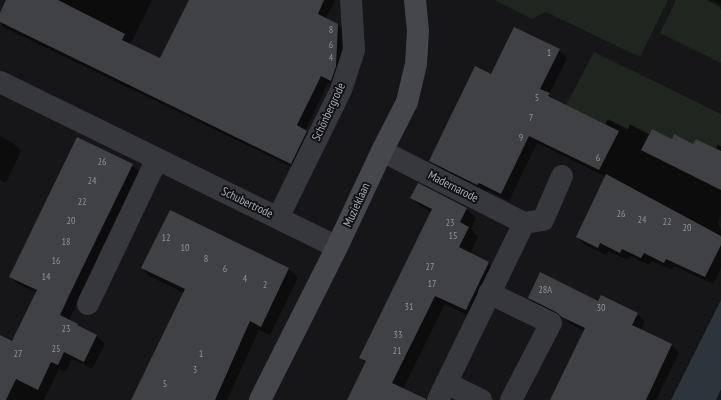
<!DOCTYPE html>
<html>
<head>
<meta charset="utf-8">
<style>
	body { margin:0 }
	canvas { display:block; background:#161618 }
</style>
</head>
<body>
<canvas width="721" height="400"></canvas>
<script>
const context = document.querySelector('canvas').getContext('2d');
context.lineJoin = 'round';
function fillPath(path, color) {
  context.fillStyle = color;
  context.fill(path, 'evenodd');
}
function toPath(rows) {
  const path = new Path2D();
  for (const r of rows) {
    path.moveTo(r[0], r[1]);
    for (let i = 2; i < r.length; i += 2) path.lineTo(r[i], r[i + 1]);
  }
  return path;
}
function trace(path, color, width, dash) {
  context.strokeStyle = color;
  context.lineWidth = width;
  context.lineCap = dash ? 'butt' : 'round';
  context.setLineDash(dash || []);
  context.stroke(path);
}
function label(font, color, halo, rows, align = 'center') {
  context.font = font + ' "PT Sans Narrow",sans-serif';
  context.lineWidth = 4;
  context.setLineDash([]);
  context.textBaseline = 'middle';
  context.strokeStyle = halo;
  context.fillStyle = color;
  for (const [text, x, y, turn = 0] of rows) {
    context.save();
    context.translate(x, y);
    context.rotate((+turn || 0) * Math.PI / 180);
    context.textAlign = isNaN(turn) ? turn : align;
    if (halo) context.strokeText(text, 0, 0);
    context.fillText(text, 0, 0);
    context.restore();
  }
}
fillPath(toPath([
	[496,0,668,0,640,57,546,12,532,19,496,1],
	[676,0,713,0,721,4,720,9,721,10,721,63,660,33],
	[594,52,721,114,721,146,717,144,716,148,696,139,693,144,674,134,672,139,652,129,649,134,630,124,628,129,608,119,605,124,566,105]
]), '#1e261f');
fillPath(toPath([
	[721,300,721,389,716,400,671,400]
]), '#2c353c');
fillPath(toPath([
	[8,0,152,0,130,45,160,60,190,0,335,0,326,19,338,25,345,32,338,87,328,83,305,131,314,139,298,170,5,28,0,23,0,16],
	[707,0,721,0,721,7],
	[559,50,567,58,549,94,556,101,606,125,608,120,628,130,630,125,650,135,716,150,718,145,721,147,721,215,718,222,721,230,721,268,713,284,674,266,672,270,652,261,649,265,630,256,628,260,608,251,606,255,585,245,577,237,606,177,537,143,509,201,487,190,485,192,438,168,430,160,491,75],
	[0,136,13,143,21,151,6,183,0,180],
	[132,165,140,173,82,291,69,321,77,325,80,328,97,336,105,344,92,369,72,359,66,372,59,369,44,400,0,400,0,336,13,342,37,293,18,284,10,277],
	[412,198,466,209,476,218,471,229,478,237,470,254,488,263,497,272,475,319,445,304,402,391,406,400,348,400,366,363,361,358,431,212,421,207],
	[170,211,289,269,298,278,270,335,259,330,227,400,132,400,184,293,151,277,142,268],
	[529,298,599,302,637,314,645,321,641,330,671,345,679,353,656,400,551,400,585,331,570,324,565,319,536,305]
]), '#0007');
fillPath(toPath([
	[6,0,58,0,125,34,122,40,160,58,189,0,324,0,318,14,338,24,336,66,331,81,321,76,297,125,307,131,291,164,0,22,0,13],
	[514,27,560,49,540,89,550,93,548,96,619,131,599,170,529,136,501,194,479,183,477,185,429,161,475,66,491,74],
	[652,129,672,139,674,134,693,144,696,139,721,151,721,190,641,150],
	[77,137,133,164,75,283,60,315,78,324,77,325,97,335,84,362,64,352,58,365,51,362,38,390,16,379,6,400,0,400,0,335,12,341,37,290,9,277],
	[606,174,721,236,721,245,705,277,666,259,664,263,644,253,641,258,622,249,620,253,600,243,598,248,576,237],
	[418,183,467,208,460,222,469,227,459,247,489,262,466,310,435,296,392,383,426,399,426,400,347,400,366,361,359,358,432,209,410,198],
	[170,210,289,268,261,327,250,321,215,400,131,400,185,289,141,268],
	[540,272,598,301,601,295,638,313,632,325,672,344,646,400,550,400,585,328,562,317,556,312,528,298]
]), '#404145');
trace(toPath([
	[0,82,337,247],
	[382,151,524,223,543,220,562,176],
	[278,218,341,90,354,50,351,0],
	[489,293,551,323,511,400],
	[88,304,157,159],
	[446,383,481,400],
	[438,400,524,223]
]), '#37383d', 22);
trace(toPath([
	[260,400,337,247,382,151,407,102,416,64,418,31,415,0]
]), '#45474d', 22);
label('10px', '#8e929b', null, [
	["8",331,30],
	["6",331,45],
	["1",549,53],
	["4",331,58],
	["5",537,98],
	["7",531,118],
	["9",521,138],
	["6",598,158],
	["26",102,162],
	["24",92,181],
	["22",82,202],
	["26",621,214],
	["24",642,220],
	["20",71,221],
	["22",667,222],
	["23",450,223],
	["20",687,228],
	["15",453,236],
	["12",166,238],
	["18",66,242],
	["10",185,248],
	["8",206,259],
	["16",56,261],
	["27",430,267],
	["6",225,269],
	["14",46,277],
	["4",245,279],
	["17",432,284],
	["2",265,285],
	["28A",545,290],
	["31",409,307],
	["30",601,308],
	["23",66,329],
	["33",398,335],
	["25",56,349],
	["21",397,351],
	["27",18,354],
	["1",201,354],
	["3",195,370],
	["5",165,384]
]);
label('12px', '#a8adb8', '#111113', [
	["Schönbergrode",329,112,-65],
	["Madernarode",453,187,27],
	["Schubertrode",247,203,26],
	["Muzieklaan",357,205,-65]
]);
</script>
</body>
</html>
